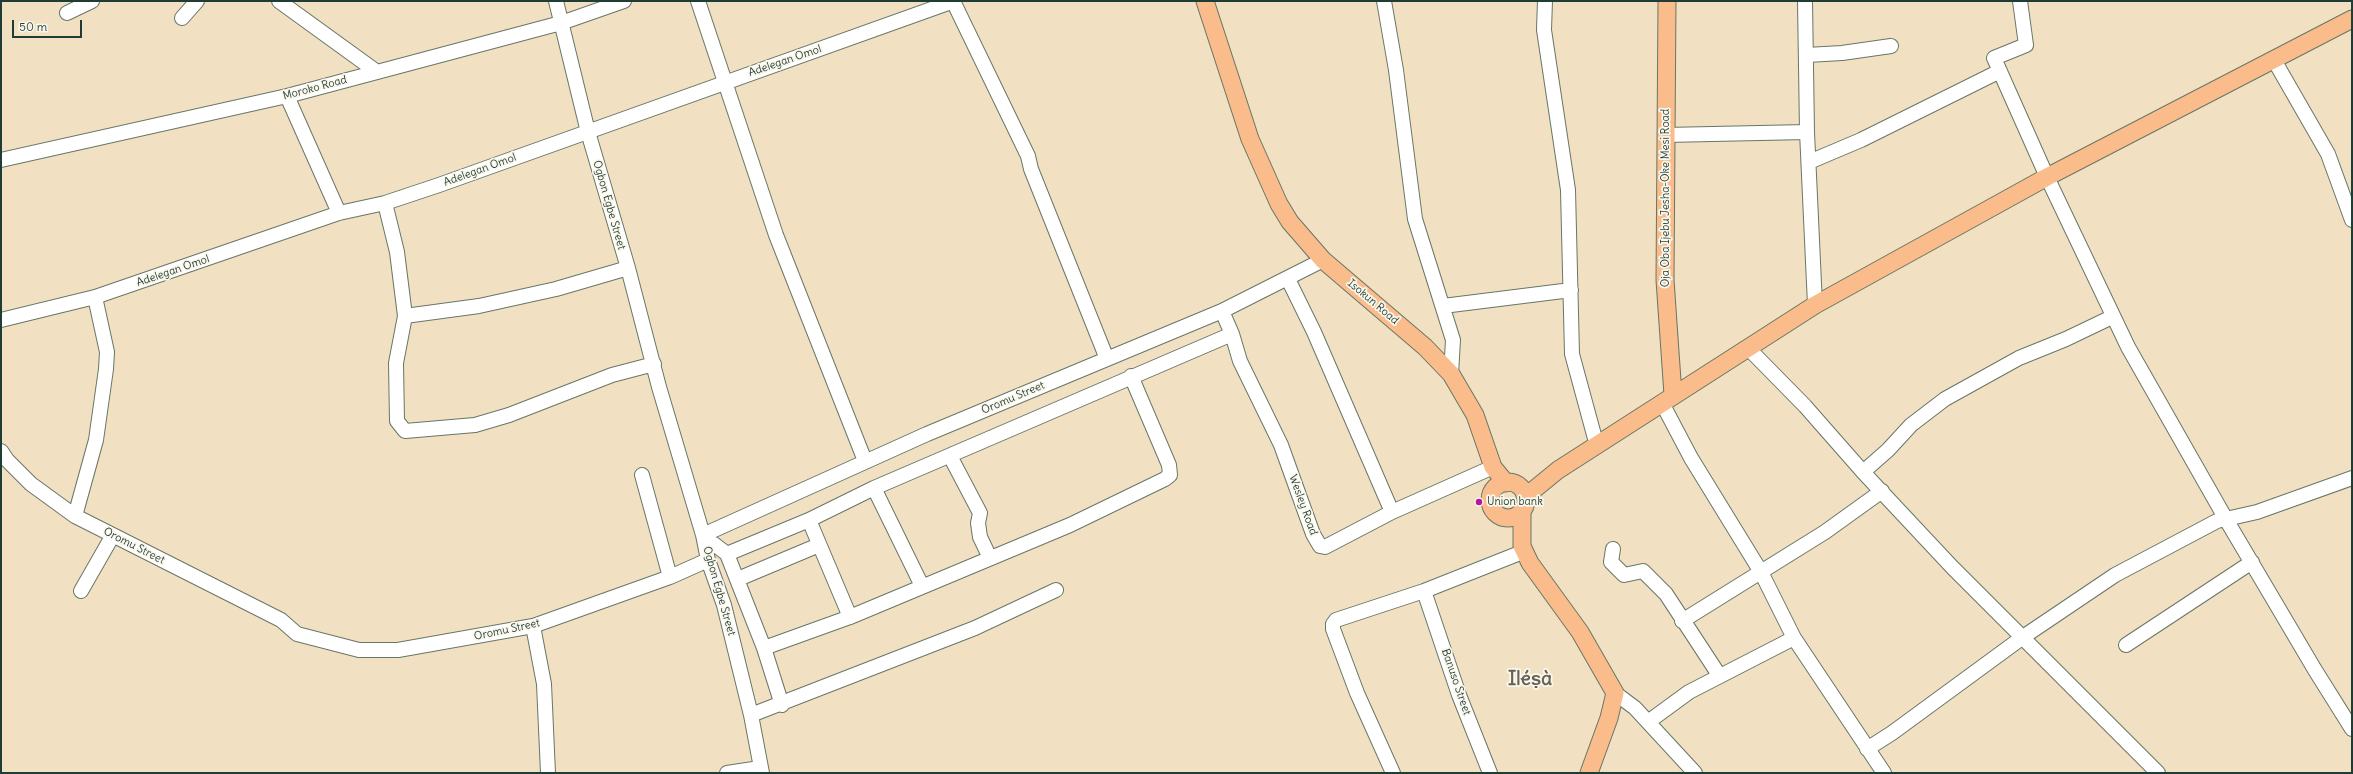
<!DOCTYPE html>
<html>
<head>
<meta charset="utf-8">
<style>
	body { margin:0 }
	#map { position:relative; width:2353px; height:774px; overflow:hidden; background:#f1e1c2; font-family:Delius,sans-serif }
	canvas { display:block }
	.frame { position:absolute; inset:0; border:2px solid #1f3d34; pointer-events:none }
	.scale { position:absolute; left:12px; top:20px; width:70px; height:18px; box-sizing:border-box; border:2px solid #1f3d34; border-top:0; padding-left:5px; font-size:12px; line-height:14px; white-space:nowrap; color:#1f3d34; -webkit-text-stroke:3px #fbf7ec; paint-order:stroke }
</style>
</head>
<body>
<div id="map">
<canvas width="2353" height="774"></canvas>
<div class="frame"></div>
<div class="scale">50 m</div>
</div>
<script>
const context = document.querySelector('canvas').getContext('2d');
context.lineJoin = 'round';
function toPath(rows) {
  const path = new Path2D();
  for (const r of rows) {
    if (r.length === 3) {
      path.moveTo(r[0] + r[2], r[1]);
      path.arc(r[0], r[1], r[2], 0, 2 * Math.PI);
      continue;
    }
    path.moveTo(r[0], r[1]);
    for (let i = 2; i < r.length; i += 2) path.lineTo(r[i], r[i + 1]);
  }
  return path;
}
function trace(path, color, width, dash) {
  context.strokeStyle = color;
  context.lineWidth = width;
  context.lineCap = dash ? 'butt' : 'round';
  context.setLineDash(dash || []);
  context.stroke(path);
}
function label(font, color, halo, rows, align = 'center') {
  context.font = font + ' Delius,sans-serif';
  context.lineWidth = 3.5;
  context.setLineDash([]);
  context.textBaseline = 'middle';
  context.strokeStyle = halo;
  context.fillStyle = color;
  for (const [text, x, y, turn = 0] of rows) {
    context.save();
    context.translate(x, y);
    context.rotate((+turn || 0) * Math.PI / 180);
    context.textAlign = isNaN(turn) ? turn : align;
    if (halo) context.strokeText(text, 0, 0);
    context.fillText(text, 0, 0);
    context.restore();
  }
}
const minor = toPath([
	[279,1,377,72],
	[556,1,588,132,628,268,659,387,703,535,708,560,724,605,751,715,762,773],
	[698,1,776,235,865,461],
	[953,1,1028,156,1031,169,1107,359],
	[1384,1,1396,70,1415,219,1453,340,1451,374],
	[1545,1,1544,30,1568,190,1572,354,1597,446],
	[1805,1,1807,132,1815,305],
	[2020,1,2026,45,1994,58,2047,177,2128,347,2227,521,2315,670,2352,729],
	[67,13,92,1],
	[182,18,197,1],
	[1807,55,1842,53,1891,46],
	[2274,60,2328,154,2352,220],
	[287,96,339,213],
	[1665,135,1807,132],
	[1,160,287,96,561,23,624,1],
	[1809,162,1861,140,2000,71],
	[385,203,397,252,405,316,396,363,397,421,405,431,475,425,509,415,612,375,654,364],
	[1288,279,1314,332,1392,512],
	[1443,306,1571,290],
	[1222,311,1232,334,1240,361,1281,445,1313,534,1320,546,1325,547,1392,512,1493,467],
	[405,316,479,306,556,289,628,268],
	[1,320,95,297,339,213,385,203,439,185,954,1],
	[1748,348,1805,406,1863,472,1952,567,2158,773],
	[1662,403,1691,458,1761,572,1794,638,1884,773],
	[1,451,7,460,31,484,75,516,281,620,297,634,359,650,398,650,533,626,670,577,708,560],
	[950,456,980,513,978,523,980,537,990,558],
	[1863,472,1888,450,1911,425,1945,399,2019,358,2066,339,2112,317],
	[642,475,670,577],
	[874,488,922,586],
	[75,516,96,440,106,369,107,352,95,297],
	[809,520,850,617],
	[703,535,927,434,1222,311,1323,260],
	[705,543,714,544,727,554,764,648,782,705],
	[1613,549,1611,562,1624,575,1643,571,1666,594,1719,675],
	[727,554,809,520,874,488,1232,334],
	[738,579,819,545],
	[81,591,113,535],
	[1424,591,1459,695,1490,773],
	[1682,621,1825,532,1882,491],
	[533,626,544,684,548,773],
	[2126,645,2252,562],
	[764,648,850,617,1070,525,1165,479,1170,475,1169,465,1131,376],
	[1615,693,1635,708,1695,773],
	[751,715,975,628,1056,590],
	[1648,722,1689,692,1794,638],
	[1867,749,1892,733,2023,637,2115,575,2217,521,2257,512,2352,478],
	[727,773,760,768],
	[1393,773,1357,693,1333,629,1333,624,1336,620,1424,591,1525,551]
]);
const major = toPath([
	[1205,1,1250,139,1279,204,1290,222,1323,260,1425,347,1451,374,1475,415,1493,467,1506,483],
	[1667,1,1665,280,1673,395],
	[1508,500,18],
	[1525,497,1558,470,1815,305,2047,177,2352,19],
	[1522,511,1522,546,1530,563,1580,632,1615,693,1609,718,1589,773]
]);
trace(minor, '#687666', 16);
trace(major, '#687666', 19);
trace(minor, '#fff', 14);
trace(major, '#fabc8b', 17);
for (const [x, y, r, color] of [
	[1479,502,4,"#b5179e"]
]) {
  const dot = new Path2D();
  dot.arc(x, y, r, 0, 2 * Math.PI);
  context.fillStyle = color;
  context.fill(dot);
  trace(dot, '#fbf7ec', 1.5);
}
label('11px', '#1f3d34', '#fbf7ec', [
	["Adelegan Omol",785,61,-19],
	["Moroko Road",315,88,-15],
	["Adelegan Omol",480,170,-20],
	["Oja Oba Ijebu Jesha-Oke Mesi Road",1666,198,-90],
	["Ogbon Egbe Street",609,205,74],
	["Adelegan Omol",173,271,-19],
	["Isokun Road",1373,302,40],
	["Oromu Street",1013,398,-23],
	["Wesley Road",1303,505,70],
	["Oromu Street",134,546,27],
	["Ogbon Egbe Street",719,591,74],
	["Oromu Street",507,630,-12],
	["Banuso Street",1456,682,71]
]);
label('11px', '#1f3d34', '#fbf7ec', [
	["Union bank",1487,502]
], 'left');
label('bold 19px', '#656257', '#fbf7ec', [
	["Iléṣà",1530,680]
]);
</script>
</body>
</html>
